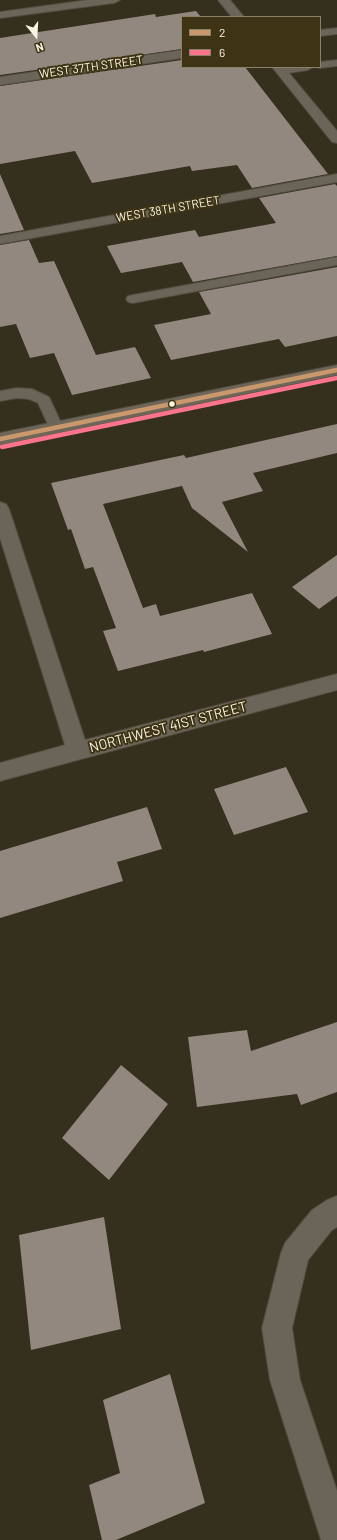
<!DOCTYPE html>
<html>
<head>
<meta charset="utf-8">
<style>
	body { margin:0 }
	#map { position:relative; width:337px; height:1540px; overflow:hidden; background:#352f1e; font-family:Barlow,sans-serif }
	canvas { display:block }
	.legend { position:absolute; left:181px; top:16px; width:140px; height:52px; box-sizing:border-box; background:#3e3415; border:1px solid #898167; margin:0; padding:5px 7px; list-style:none; font-size:12px; color:#faf4e3 }
	.legend li { display:flex; align-items:center; gap:8px; height:20px }
	.legend b { width:20px; border:1px solid #898167 }
	.north { position:absolute; left:16px; top:16px; width:40px; height:40px; -webkit-text-stroke:3px #3e3415; paint-order:stroke; rotate:162deg; font-size:11px; font-weight:700; line-height:16px; text-align:center; color:#faf4e3 }
	.north::after { content:''; display:block; margin:auto; width:14px; height:18px; background:#faf4e3; clip-path:polygon(50% 0,100% 100%,50% 72%,0 100%) }
</style>
</head>
<body>
<div id="map">
<canvas width="337" height="1540"></canvas>
<ul class="legend">
<li><b style="height:5px;background:#ca986d"></b>2</li>
<li><b style="height:5px;background:#fc738d"></b>6</li>
</ul>
<div class="north">N</div>
</div>
<script>
const context = document.querySelector('canvas').getContext('2d');
context.lineJoin = 'round';
function fillPath(path, color) {
  context.fillStyle = color;
  context.fill(path, 'evenodd');
}
function toPath(rows) {
  const path = new Path2D();
  for (const r of rows) {
    path.moveTo(r[0], r[1]);
    for (let i = 2; i < r.length; i += 2) path.lineTo(r[i], r[i + 1]);
  }
  return path;
}
function trace(path, color, width, dash) {
  context.strokeStyle = color;
  context.lineWidth = width;
  context.lineCap = dash ? 'butt' : 'round';
  context.setLineDash(dash || []);
  context.stroke(path);
}
function label(font, color, halo, rows, align = 'center') {
  context.font = font + ' Barlow,sans-serif';
  context.lineWidth = 4;
  context.setLineDash([]);
  context.textBaseline = 'middle';
  context.strokeStyle = halo;
  context.fillStyle = color;
  for (const [text, x, y, turn = 0] of rows) {
    context.save();
    context.translate(x, y);
    context.rotate((+turn || 0) * Math.PI / 180);
    context.textAlign = isNaN(turn) ? turn : align;
    if (halo) context.strokeText(text, 0, 0);
    context.fillText(text, 0, 0);
    context.restore();
  }
}
fillPath(toPath([
	[196,11,201,17,182,17,182,49,0,75,0,38,155,14,156,17],
	[182,60,182,67,245,67,328,174,252,188,237,165,192,171,190,166,92,183,75,151,0,164,0,86],
	[0,174,24,230,0,234],
	[335,184,337,186,337,256,193,282,182,262,121,273,107,246,195,230,199,237,276,223,259,198],
	[29,240,39,263,54,261,96,355,135,347,151,378,72,395,54,353,30,358,16,324,0,327,0,245],
	[337,267,337,336,285,347,279,339,171,360,154,325,211,314,199,292],
	[337,424,337,453,253,473,263,491,222,502,248,552,192,508,182,486,103,504,143,608,156,604,160,616,252,593,272,634,204,652,203,650,118,671,103,631,116,628,93,567,85,569,71,529,68,530,51,483,184,455,186,458],
	[337,555,337,596,319,609,292,587],
	[286,767,308,812,234,835,214,789],
	[147,807,162,849,117,862,123,881,0,918,0,851],
	[337,1022,337,1092,301,1105,297,1094,197,1107,188,1037,247,1030,251,1051],
	[121,1065,168,1104,109,1180,62,1138],
	[104,1217,121,1329,31,1350,19,1235],
	[170,1374,205,1503,116,1540,102,1540,89,1485,120,1473,103,1400]
]), '#92887f');
const lane = toPath([
	[337,28,337,34,320,36,320,30,337,28],
	[337,60,337,66,320,68,316,67,320,67,320,62,337,60],
	[287,67,313,67,308,70,282,74,277,71,278,69,287,67],
	[337,257,337,265,133,303,128,302,126,299,128,296,133,295,337,257],
	[17,388,32,389,49,397,63,427,61,431,56,432,51,431,38,403,29,399,17,398,0,401,0,391,17,388]
]);
const street = toPath([
	[88,0,120,0,114,3,0,18,0,12,88,0],
	[218,0,230,0,244,17,232,17,218,0],
	[182,50,182,58,0,85,0,77,182,50],
	[272,67,284,67,337,131,337,143,332,142,272,67],
	[337,174,337,182,0,244,0,236,337,174],
	[0,502,6,504,9,509,85,740,337,674,337,690,0,781,0,763,65,745,0,538,0,502],
	[337,1196,337,1227,332,1230,308,1260,292,1328,300,1380,337,1491,337,1540,321,1540,270,1380,262,1328,281,1253,285,1243,312,1210,327,1200,337,1196]
]);
const secondary = toPath([
	[337,365,337,375,0,445,0,433,337,365]
]);
trace(lane, '#504b3d', 2);
trace(street, '#504b3d', 2);
trace(secondary, '#504b3d', 2);
fillPath(lane, '#6a6558');
fillPath(street, '#6a6558');
fillPath(secondary, '#6e6658');
trace(toPath([
	[0,439,337,370]
]), '#ca986d', 4.5);
trace(toPath([
	[2,447,337,378]
]), '#fc738d', 4.5);
for (const [x, y, r, color] of [
	[172,404,3.5,"#faf4e3"]
]) {
  const dot = new Path2D();
  dot.arc(x, y, r, 0, 2 * Math.PI);
  context.fillStyle = color;
  context.fill(dot);
  trace(dot, '#3e3415', 1.5);
}
label('12px', '#faf4e3', '#3e3415', [
	["WEST 37TH STREET",91,67,-8],
	["WEST 38TH STREET",168,209,-10]
]);
label('14px', '#faf4e3', '#3e3415', [
	["NORTHWEST 41ST STREET",168,727,-15]
]);
</script>
</body>
</html>
